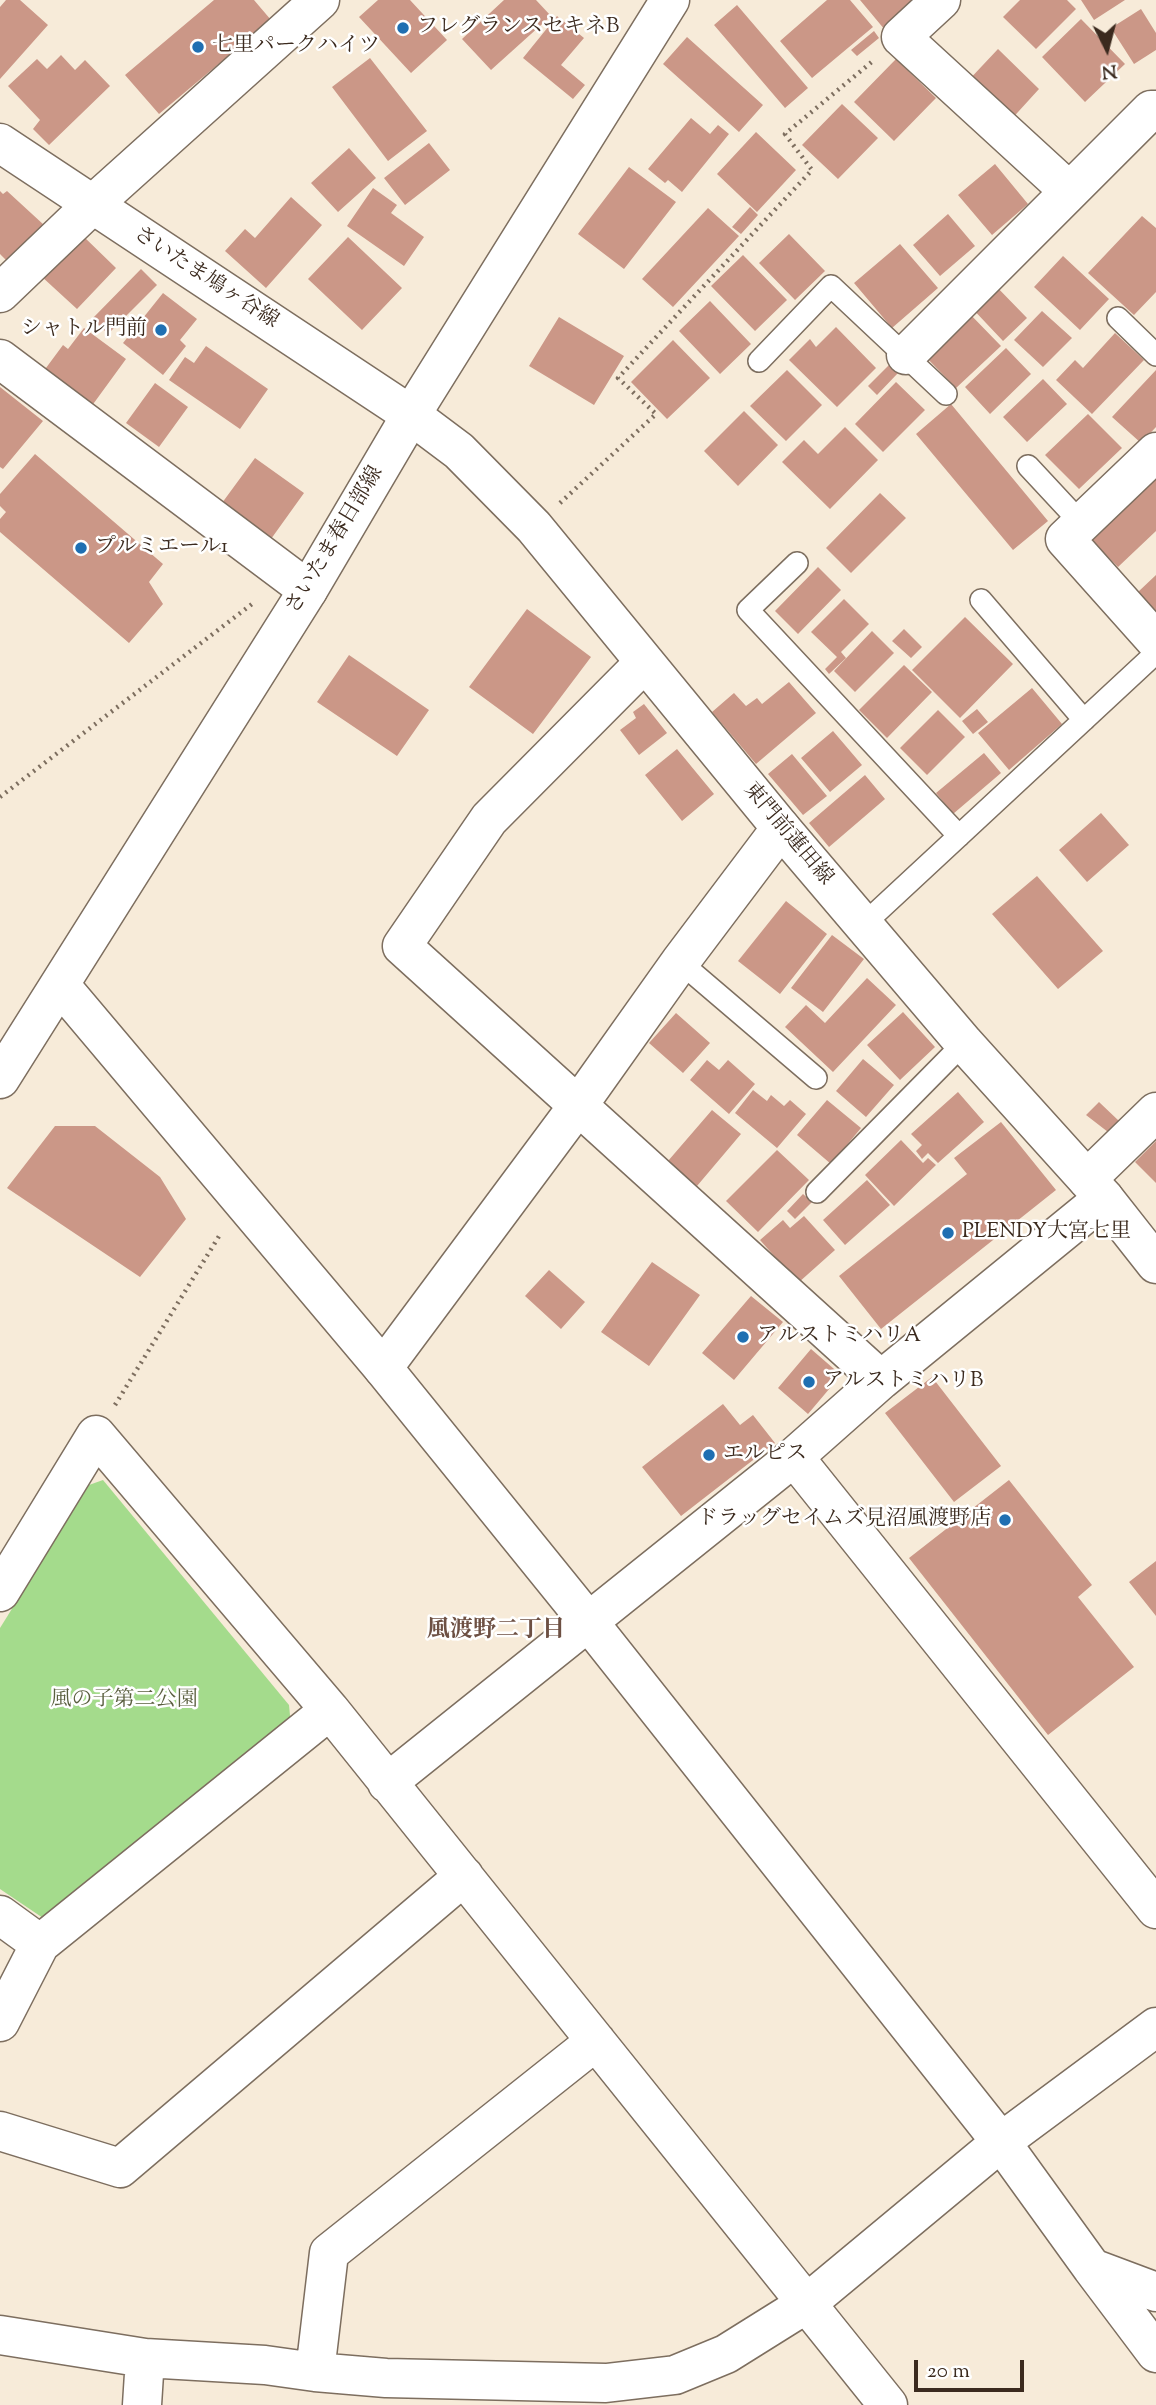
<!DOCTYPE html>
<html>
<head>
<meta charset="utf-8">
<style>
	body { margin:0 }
	#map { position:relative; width:1156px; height:2405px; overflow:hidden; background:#f7ebd9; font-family:"Sorts Mill Goudy",serif }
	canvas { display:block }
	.north { position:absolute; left:1072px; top:14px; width:70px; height:70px; -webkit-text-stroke:5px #fff; paint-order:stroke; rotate:174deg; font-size:19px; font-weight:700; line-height:28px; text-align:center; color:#3b2a1e }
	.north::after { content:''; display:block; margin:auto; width:24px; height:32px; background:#3b2a1e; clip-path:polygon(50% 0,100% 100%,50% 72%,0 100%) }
	.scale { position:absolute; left:914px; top:2360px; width:110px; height:32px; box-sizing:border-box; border:4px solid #3b2a1e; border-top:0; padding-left:9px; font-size:21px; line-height:24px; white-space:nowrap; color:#3b2a1e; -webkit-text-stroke:5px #fff; paint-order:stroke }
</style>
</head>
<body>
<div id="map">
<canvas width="1156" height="2405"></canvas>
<div class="north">N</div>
<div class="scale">20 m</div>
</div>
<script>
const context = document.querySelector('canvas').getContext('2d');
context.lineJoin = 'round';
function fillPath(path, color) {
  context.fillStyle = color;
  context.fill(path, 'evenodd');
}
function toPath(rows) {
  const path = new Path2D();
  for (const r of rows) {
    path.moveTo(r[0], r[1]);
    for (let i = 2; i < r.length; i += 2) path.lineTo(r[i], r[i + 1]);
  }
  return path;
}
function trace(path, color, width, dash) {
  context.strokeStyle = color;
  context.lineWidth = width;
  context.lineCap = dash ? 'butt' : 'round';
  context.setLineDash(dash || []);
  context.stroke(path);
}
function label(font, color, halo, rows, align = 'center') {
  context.font = font + ' "Sorts Mill Goudy","Noto Serif JP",serif';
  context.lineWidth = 5;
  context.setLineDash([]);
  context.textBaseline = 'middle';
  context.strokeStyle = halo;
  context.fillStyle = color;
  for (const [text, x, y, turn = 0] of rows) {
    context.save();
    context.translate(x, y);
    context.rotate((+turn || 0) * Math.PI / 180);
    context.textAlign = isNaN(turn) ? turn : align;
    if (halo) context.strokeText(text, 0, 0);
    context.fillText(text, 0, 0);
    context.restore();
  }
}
fillPath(toPath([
	[103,1480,289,1705,291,1726,46,1920,0,1889,0,1628,89,1485]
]), '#a4db8c');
fillPath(toPath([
	[6,0,20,0,48,25,0,79,0,7],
	[214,0,254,0,271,20,159,114,125,75],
	[378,0,410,0,447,40,411,73,359,17],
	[504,0,536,0,551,16,491,70,462,39],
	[827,0,850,0,873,27,812,78,780,41],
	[860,0,920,0,885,30],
	[1020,0,1067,0,1076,9,1036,49,1003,17],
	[1081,0,1125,0,1094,20],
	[737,5,808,88,785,108,714,25],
	[1141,9,1156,33,1156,50,1134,64,1111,28],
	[557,16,584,38,561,65,585,85,573,99,523,58],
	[1081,19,1125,64,1085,102,1042,57],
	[874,31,879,38,857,56,851,50],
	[687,37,763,105,739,132,663,64],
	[998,49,1039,89,1008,123,966,83],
	[61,55,75,70,85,60,110,86,49,145,33,129,40,120,8,86,37,59,47,69],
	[370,58,427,131,388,161,332,87],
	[896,59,936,98,894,141,854,102],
	[842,104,878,138,838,179,802,145],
	[691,118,710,134,718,125,729,134,682,192,668,180,665,183,648,169],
	[756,132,796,170,757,212,717,174],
	[429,143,450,170,405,205,384,178],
	[349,148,376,178,338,212,311,183],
	[995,164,1028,204,992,235,958,195],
	[629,167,676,202,624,269,578,234],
	[373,188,397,205,391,213,424,237,404,266,347,226],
	[0,191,3,194,7,191,44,225,9,263,0,254],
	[291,197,322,225,266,288,225,251,245,229,255,238],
	[750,207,758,215,741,234,732,227],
	[708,208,739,236,673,307,642,279],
	[948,214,975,246,940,276,913,245],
	[1142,216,1156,228,1156,292,1134,315,1088,273],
	[81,234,116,268,77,309,41,276],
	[789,234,825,271,795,300,759,263],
	[348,237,402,288,362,330,308,279],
	[900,244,938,288,892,328,854,283],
	[743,255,787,300,755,331,711,286],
	[1063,256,1109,299,1080,330,1034,287],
	[141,269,157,285,108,334,92,319],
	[992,282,1027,318,1003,341,969,305],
	[163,293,197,319,180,340,186,346,163,375,123,343],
	[710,301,751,344,720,374,679,331],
	[966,310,1001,346,956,388,922,353],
	[1042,311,1072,338,1043,367,1014,340],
	[559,317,624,356,594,405,529,366],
	[836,327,876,368,837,407,789,360,810,339,816,347],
	[84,328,126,359,91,407,43,372,63,345,68,349],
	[1115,333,1144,360,1092,414,1056,380,1075,360,1083,368],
	[673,340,710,378,667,419,631,382],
	[206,346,268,389,240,429,169,380,185,357,194,363],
	[1006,348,1031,374,990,414,965,387],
	[889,365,898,373,877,395,868,386],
	[787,370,822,405,786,441,750,406],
	[1156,370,1156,427,1141,443,1112,417],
	[1043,379,1067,404,1027,442,1003,417],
	[896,382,925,410,883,452,855,424],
	[155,383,188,407,159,447,126,423],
	[0,387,43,421,3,469,0,467],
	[951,404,1048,521,1013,550,916,434],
	[744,411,778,445,738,486,704,451],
	[1088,414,1122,448,1079,489,1045,455],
	[845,427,878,460,830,509,782,462,804,440,818,454],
	[35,454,163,564,149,582,163,604,129,643,0,532,0,519,6,512,0,506,0,494],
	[255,458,304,493,271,539,222,503],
	[1156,468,1156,531,1118,567,1086,535],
	[880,493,906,518,851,573,826,548],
	[818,567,841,590,798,634,775,611],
	[1156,575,1156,611,1138,592],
	[844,599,869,624,841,652,846,658,829,674,825,669,837,657,811,632],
	[527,609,591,657,533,734,469,687],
	[965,617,1013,664,960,718,912,670],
	[904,629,922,647,911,658,892,641],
	[872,631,894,653,855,692,834,671],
	[349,655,429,710,397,756,317,702],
	[904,665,932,692,887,738,859,710],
	[789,682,816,713,756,764,712,712,734,693,746,706,757,698,762,704],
	[1032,688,1062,724,1009,770,978,733],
	[644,704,667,733,639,755,620,730,636,718,633,712],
	[977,709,988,722,973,734,962,721],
	[938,710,965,737,927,775,900,748],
	[833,731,862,765,830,792,801,758],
	[677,749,714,794,682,821,645,775],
	[984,753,1001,773,953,814,936,793],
	[792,754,827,796,803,815,768,774],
	[865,775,885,799,829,847,809,823],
	[1101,813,1129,845,1087,882,1059,850],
	[1037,876,1103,951,1058,989,992,914],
	[786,901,827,934,780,994,738,961],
	[832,935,864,959,823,1012,791,988],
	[867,978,896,1005,833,1072,785,1027,806,1005,825,1023],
	[903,1012,935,1047,900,1080,867,1045],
	[676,1013,710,1043,683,1073,649,1043],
	[863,1059,894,1085,866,1117,836,1091],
	[707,1060,719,1070,728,1060,755,1084,729,1114,690,1080],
	[753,1090,767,1101,771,1095,784,1106,790,1100,806,1114,777,1148,735,1113],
	[958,1092,984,1122,938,1163,928,1153,922,1159,916,1151,922,1145,911,1134],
	[827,1100,861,1128,831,1164,797,1135],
	[1099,1102,1119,1121,1108,1132,1086,1115],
	[712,1110,741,1134,697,1186,668,1161],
	[1001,1122,1056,1190,881,1329,839,1276,967,1174,954,1158],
	[55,1126,95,1126,160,1177,186,1219,140,1277,7,1188],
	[901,1140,923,1163,928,1158,936,1165,894,1206,865,1175],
	[1156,1141,1156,1183,1135,1162],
	[777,1150,809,1180,758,1232,726,1201],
	[867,1180,890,1205,845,1245,823,1220],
	[803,1194,812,1202,795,1219,787,1211],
	[804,1216,835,1250,798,1283,760,1240,783,1220,790,1228],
	[652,1262,700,1295,649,1366,601,1332],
	[549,1270,585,1302,561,1329,525,1296],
	[751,1296,783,1322,734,1380,702,1353],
	[811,1349,841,1375,808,1414,778,1388],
	[932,1377,1001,1466,954,1502,885,1413],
	[723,1404,740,1425,753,1415,775,1443,681,1516,642,1467],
	[1009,1480,1092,1585,1078,1597,1134,1667,1048,1735,909,1558],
	[1156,1561,1156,1616,1129,1582]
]), '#cb9787');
const service = toPath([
	[1118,318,1156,355],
	[759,361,831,286,946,394],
	[1028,466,1081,523],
	[797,563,748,610,959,836],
	[981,600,1084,720],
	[864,924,1156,653],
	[680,962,816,1078],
	[817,1192,964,1043]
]);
const minor = toPath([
	[941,0,901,37,1069,191],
	[0,293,92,205,320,0],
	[906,355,1151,110,1156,110],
	[0,359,308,590],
	[1156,452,1065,539,1156,641],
	[644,663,489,819,402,946,881,1380],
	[1087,1179,1156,1112],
	[383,1368,577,1107,680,962,781,828],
	[794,1457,1156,1909],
	[0,1592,96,1435,330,1710],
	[387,1783,794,1457,881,1380,1104,1198],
	[0,1915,40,1944],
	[0,2022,40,1944,330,1710,888,2405],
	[0,2131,120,2168,464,1876],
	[1092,2268,1156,2353],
	[0,2335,145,2358,265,2365,315,2372,386,2378,606,2383,675,2375,726,2354,806,2304,1001,2142,1092,2268,1156,2292],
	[315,2372,329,2253,596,2041],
	[142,2405,145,2358]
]);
const tertiary = toPath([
	[60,985,383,1368,587,1620,1001,2142,1156,2027]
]);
const secondary = toPath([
	[0,143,411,415,459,451,534,527,781,828,964,1043,1104,1198,1156,1264]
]);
const primary = toPath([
	[0,1079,308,590,411,415,670,0]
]);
trace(service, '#7d6e5f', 24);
trace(minor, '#7d6e5f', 41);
trace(tertiary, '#7d6e5f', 41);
trace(secondary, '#7d6e5f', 41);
trace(primary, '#7d6e5f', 41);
trace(toPath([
	[560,503,656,414,618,378,812,170,785,134,874,60],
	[0,797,252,604],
	[115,1405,221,1233]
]), '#7d6e5f', 4.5, [2, 5]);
trace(service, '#fff', 21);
trace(minor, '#fff', 38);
trace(tertiary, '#fff', 38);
trace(secondary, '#fff', 38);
trace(primary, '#fff', 38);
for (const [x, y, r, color] of [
	[403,28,7,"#1f6fb2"],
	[198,47,7,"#1f6fb2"],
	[161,330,7,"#1f6fb2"],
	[81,548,7,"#1f6fb2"],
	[948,1233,7,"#1f6fb2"],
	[743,1337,7,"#1f6fb2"],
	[809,1382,7,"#1f6fb2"],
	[709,1455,7,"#1f6fb2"],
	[1005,1520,7,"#1f6fb2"]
]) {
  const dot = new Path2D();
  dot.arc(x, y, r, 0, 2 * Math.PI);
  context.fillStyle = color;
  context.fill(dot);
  trace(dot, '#fff', 2.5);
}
label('21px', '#3b2a1e', '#fff', [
	["フレグランスセキネB",417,28],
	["七里パークハイツ",212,47],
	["シャトル門前",147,330,"right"],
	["プルミエール1",95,548],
	["PLENDY大宮七里",962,1233],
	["アルストミハリA",757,1337],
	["アルストミハリB",823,1382],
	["エルピス",723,1455],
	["ドラッグセイムズ見沼風渡野店",991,1520,"right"]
], 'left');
label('21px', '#3b2a1e', '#fff', [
	["さいたま鳩ヶ谷線",205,279,33],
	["さいたま春日部線",336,541,-59],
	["東門前蓮田線",787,835,50]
]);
label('21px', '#5a5f3f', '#fff', [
	["風の子第二公園",124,1701]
]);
label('bold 23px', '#6d5043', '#fff', [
	["風渡野二丁目",496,1632]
]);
</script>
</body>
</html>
